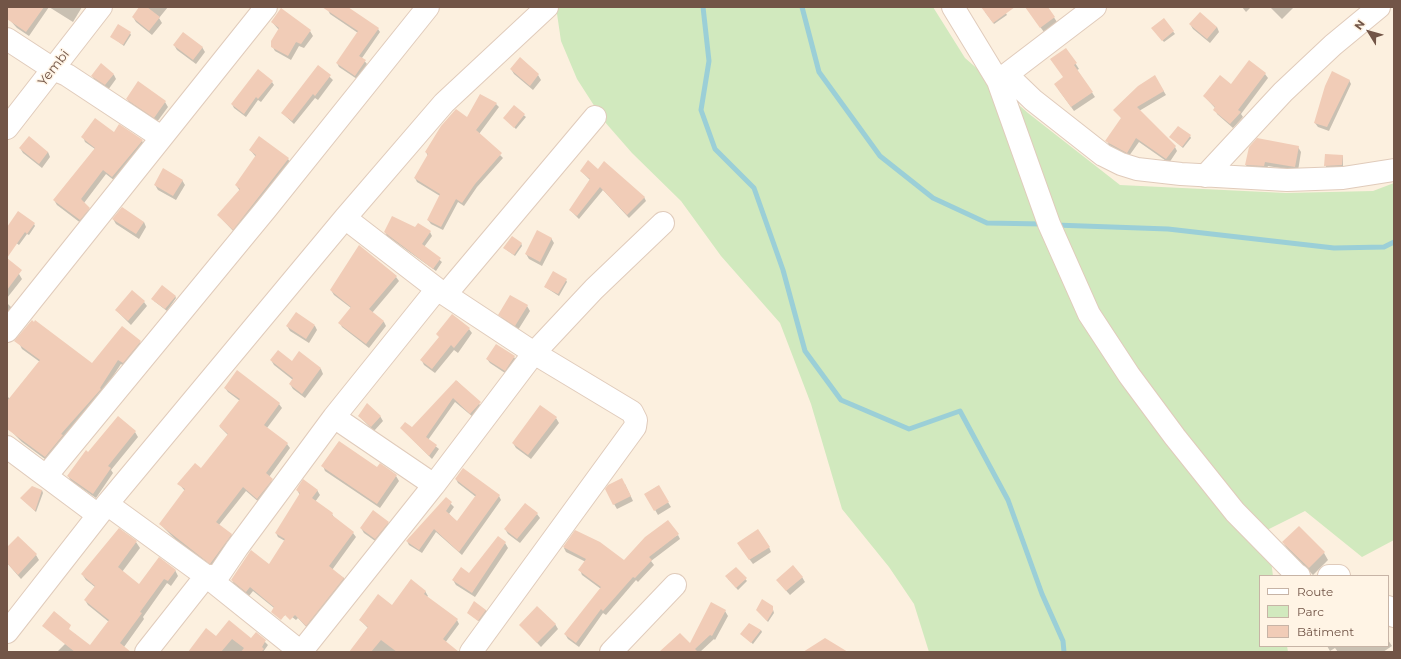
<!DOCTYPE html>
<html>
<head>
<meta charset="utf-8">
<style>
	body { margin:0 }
	#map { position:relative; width:1401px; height:659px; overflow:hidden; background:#fcf0df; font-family:Montserrat,sans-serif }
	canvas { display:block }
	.frame { position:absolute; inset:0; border:8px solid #725547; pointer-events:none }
	.legend { position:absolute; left:1259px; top:575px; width:130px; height:72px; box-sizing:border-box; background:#fff4e5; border:1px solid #c7b4a6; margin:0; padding:5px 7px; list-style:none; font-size:12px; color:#725547 }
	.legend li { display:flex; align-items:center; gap:8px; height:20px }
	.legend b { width:20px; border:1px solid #c7b4a6 }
	.north { position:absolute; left:1349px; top:12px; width:40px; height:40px; -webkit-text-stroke:3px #fff4e5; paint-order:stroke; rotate:307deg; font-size:11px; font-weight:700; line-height:16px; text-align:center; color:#725547 }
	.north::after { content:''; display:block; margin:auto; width:14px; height:18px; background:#725547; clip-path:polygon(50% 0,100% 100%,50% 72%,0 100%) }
</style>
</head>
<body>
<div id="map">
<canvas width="1401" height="659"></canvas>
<div class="frame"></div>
<ul class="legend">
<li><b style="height:5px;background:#fff"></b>Route</li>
<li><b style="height:11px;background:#d1e9be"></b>Parc</li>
<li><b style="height:11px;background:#f1ccb7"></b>Bâtiment</li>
</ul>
<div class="north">N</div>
</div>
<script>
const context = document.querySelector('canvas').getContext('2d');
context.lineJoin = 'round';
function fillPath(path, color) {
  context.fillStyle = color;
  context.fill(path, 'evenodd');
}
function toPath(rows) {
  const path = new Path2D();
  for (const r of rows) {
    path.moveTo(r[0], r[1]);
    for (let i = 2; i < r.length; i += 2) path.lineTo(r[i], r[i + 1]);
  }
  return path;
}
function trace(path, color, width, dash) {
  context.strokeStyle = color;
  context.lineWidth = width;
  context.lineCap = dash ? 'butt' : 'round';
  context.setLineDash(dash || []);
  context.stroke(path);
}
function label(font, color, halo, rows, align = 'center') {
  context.font = font + ' Montserrat,sans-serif';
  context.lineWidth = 3;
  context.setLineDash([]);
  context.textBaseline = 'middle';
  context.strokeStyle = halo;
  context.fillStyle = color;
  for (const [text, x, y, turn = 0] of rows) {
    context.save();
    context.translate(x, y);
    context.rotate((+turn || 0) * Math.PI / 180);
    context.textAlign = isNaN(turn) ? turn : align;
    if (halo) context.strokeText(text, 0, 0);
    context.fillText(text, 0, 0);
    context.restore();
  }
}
fillPath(toPath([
	[556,7,933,7,965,58,1028,113,1120,185,1286,193,1373,191,1394,183,1394,540,1362,557,1305,511,1267,530,1273,576,1260,576,1260,646,1287,646,1288,652,929,652,914,604,889,567,842,509,811,404,780,323,721,256,681,201,632,153,604,121,577,79,561,41]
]), '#d1e9be');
fillPath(toPath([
	[7,7,82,7,73,22,49,7,29,36,17,28,7,17],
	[141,7,168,7,159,18,162,23,152,35,136,22,133,17],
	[331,7,346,7,378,29,380,32,362,58,367,64,357,79,339,67,337,63,358,33,330,14,328,10],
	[989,7,1002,7,1007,15,994,24,985,12],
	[1036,7,1047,7,1057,22,1044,32,1032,16],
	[1242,7,1251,7,1246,12],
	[1270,7,1294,7,1282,19],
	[1164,20,1175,34,1164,42,1154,30],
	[272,22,310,31,313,36,304,48,299,46,291,60,275,51,272,46,279,30],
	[1190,24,1217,27,1219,32,1210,43,1193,29],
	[130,33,131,35,124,46,112,37],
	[174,45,202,47,205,52,196,64,177,50],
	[1066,49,1079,69,1077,70,1095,97,1074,111,1058,89,1064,78],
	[101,65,114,75,116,79,108,90,95,80,92,76],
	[318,66,333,80,318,100,315,98,294,124,282,113],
	[511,69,538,75,541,80,533,90,514,74],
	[1265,74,1268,78,1241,114,1243,117,1233,128,1217,114,1215,108,1204,96],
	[1155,77,1166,95,1139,111,1175,147,1177,151,1169,163,1139,142,1129,156,1109,145,1107,141,1122,119,1115,110],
	[1349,80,1351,84,1329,131,1318,127,1315,123],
	[272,82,274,85,261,102,258,100,246,117,234,108,232,104],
	[127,99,165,102,168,107,157,122,130,104],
	[496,104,499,107,479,134,503,158,477,187,464,206,458,202,443,230,431,224,428,220,440,196,417,182,415,178,428,156,426,152,467,119],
	[514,107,526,117,516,129,504,118],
	[114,133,142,141,145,145,115,181,106,174,84,203,91,213,82,224,57,205,54,200,95,149,85,142,83,137],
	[1190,136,1191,138,1183,148,1170,137],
	[1298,147,1301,152,1298,171,1268,166,1266,171,1248,170,1246,165],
	[20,148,48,152,50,157,42,168,23,153],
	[250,150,288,159,291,164,236,234,218,215,240,191,236,185,256,157],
	[1326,155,1343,156,1343,167,1326,168],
	[581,171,598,171,644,197,646,201,629,218,603,190,579,219,570,210,590,180],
	[182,180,185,185,176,200,158,190,155,185],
	[113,219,144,222,146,227,139,239,116,224],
	[34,224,35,226,29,235,27,234,19,245,7,236,7,229],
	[415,229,430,232,432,236,424,247,442,262,436,271,387,236,385,232],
	[551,238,554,243,542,266,529,259,526,254],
	[521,243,522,246,515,256,504,248],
	[7,266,19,274,22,279,7,298],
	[396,277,399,281,372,313,384,322,386,326,369,348,342,327,340,323,351,308,334,295,331,290],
	[566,280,567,282,559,296,545,287],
	[175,296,176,298,167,311,154,301],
	[144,302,147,306,131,325,116,310],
	[7,303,14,310,7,319],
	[527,306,530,311,518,330,502,319,500,315],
	[287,326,315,326,317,330,309,343,290,331],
	[469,329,472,333,458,353,454,350,435,373,424,365,422,361,440,338],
	[140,342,143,347,126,368,121,364,102,393,49,462,22,442,7,427,7,396,10,399,40,362,22,349,19,343,92,364],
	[299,353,321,369,323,374,305,398,293,389,290,384,293,380,274,365,271,360,292,362],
	[514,357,517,362,508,375,490,363,487,359],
	[457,381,482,407,473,417,455,402,428,440,439,449,432,459,401,428,413,429],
	[225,388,279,404,282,408,267,428,287,444,290,448,269,477,274,484,260,503,246,491,219,525,231,534,234,539,214,567,178,542,160,524,185,491,179,484,201,470,228,435,220,427,240,401,228,392],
	[359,416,380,416,383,421,374,431],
	[556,418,559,423,531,459,516,448,513,443],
	[135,432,138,437,111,470,113,473,96,498,71,481,68,476,89,454],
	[323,466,377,469,396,476,399,481,380,508,325,471],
	[456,479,499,496,501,500,462,555,436,532,422,553,409,545,407,541,446,499,454,507,449,514,457,522,476,497,458,483],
	[625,484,633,501,617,509,614,504],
	[658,486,671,507,658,515,646,494],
	[42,490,43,493,36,512,23,500],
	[297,490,317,490,320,495,315,502,332,514,335,519,353,533,356,537,332,570,344,578,346,583,309,630,298,618,296,620,287,613,284,616,253,591,249,596,234,584,232,580,269,565,285,541,278,537,276,533,300,495],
	[537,514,540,518,520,543,508,534,505,529],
	[388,523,391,527,378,543,364,533,361,528],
	[119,529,136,542,140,548,122,572,139,585,175,570,178,576,171,586,167,583,143,617,144,619,124,647,126,652,57,652,75,634,90,647,109,622,88,605,85,600,95,587,86,580,82,574],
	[576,531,624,562,678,535,680,539,651,561,654,565,638,582,636,580,606,615,603,613,579,647,568,639,565,634,601,589,582,575,580,570,586,562,566,552,564,548],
	[1283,542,1324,553,1328,560,1313,575,1288,550],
	[505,543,508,548,475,597,456,585,453,580,469,574],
	[769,547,771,552,753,564,741,548],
	[7,548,36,555,39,560,21,579,7,563],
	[736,568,747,581,738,590,728,579],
	[802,577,805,582,790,595,781,585],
	[425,591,428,596,427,597,457,620,459,624,445,643,455,652,350,652,368,628,360,620],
	[772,606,774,613,768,622,757,610],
	[486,610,487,612,480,622,468,613],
	[725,611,728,616,715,640,714,639,700,652,661,652,690,645],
	[555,624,558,629,541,647,520,625],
	[761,630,762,632,753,644,741,634],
	[256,633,268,645,263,652,190,652,216,637,251,640],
	[1388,640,1392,646,1383,652,1338,652,1335,648,1330,651,1327,646,1388,646]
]), '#0003');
trace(toPath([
	[703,7,709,61,701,110,715,149,754,188,783,270,805,351,841,400,909,429,960,411,1008,500,1042,594,1063,641,1064,652],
	[802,7,819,72,880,156,933,198,987,223,1043,224],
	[1055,225,1168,229,1334,248,1384,247,1394,242]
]), '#9bcfd7', 5);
fillPath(toPath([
	[7,7,44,7,26,32,7,19],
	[139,7,147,7,160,17,149,31,132,17],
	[322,7,348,7,379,28,359,56,366,60,355,76,336,63,358,31],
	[981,7,1015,7,993,23],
	[1025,7,1048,7,1055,17,1040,28],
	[281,8,311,30,301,44,296,42,288,56,271,47,271,41,279,28,271,22],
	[1200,12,1217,27,1207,39,1189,24],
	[1164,18,1174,31,1162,41,1151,28],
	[118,24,131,32,123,45,110,37],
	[183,32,203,47,193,60,173,45],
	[1066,48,1077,63,1074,65,1093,92,1071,107,1054,84,1063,77,1050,59],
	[520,57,539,74,530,86,510,69],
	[1249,60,1266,73,1238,110,1241,112,1230,124,1213,110,1215,107,1203,96,1220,75,1231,84],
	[101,63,114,74,105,85,91,76],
	[318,65,331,75,315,96,313,94,292,121,281,113],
	[258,69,273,81,258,99,256,97,244,114,231,104],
	[1332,71,1350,80,1327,127,1314,123,1325,86],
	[1155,75,1164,91,1137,107,1176,146,1166,159,1136,138,1127,153,1105,141,1121,118,1113,110,1138,86],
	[138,81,166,101,154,118,126,99],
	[480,94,497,103,476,130,502,153,475,184,462,203,456,199,441,227,427,220,440,194,414,178,428,154,425,152,441,126,456,109,467,117],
	[514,105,525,114,514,128,503,118],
	[95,118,114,132,119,124,143,140,112,177,103,170,81,199,90,208,80,220,53,200,95,148,81,137],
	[1178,126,1191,135,1182,147,1169,137],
	[29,136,48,152,39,164,19,148],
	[259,136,289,158,233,230,217,215,240,189,235,185,256,155,249,150],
	[1257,138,1299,146,1295,167,1265,162,1264,166,1245,165,1249,147],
	[1325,154,1343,155,1342,165,1324,166],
	[588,160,598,169,604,161,645,197,627,215,600,187,577,216,569,210,590,179,580,171],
	[163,168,183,180,173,196,154,185],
	[122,207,144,222,136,234,112,219],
	[18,211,35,223,27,234,25,232,7,258,7,227],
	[392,216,415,227,418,223,431,231,422,244,441,258,433,269,384,232],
	[537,230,552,238,540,262,525,254],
	[512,236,522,243,514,255,503,248],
	[359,245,397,276,369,309,384,321,366,344,338,323,351,307,330,290],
	[7,258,22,270,7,290],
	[553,271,567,279,558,294,544,287],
	[162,285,176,296,165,309,151,299],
	[132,290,145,301,128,321,115,310],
	[510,295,528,305,515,326,498,315],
	[296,312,315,325,306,339,286,326],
	[452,314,470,328,454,348,451,345,432,369,420,360,439,337,436,334],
	[32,320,34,322,35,320,92,363,122,326,141,341,123,363,118,360,100,388,101,389,61,434,63,435,45,457,7,429,7,401,40,360,14,341],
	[496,344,515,356,505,371,486,359],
	[278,350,292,361,299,351,321,368,302,394,289,384,293,378,270,360],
	[237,370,280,403,264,425,288,443,266,473,273,479,257,499,243,487,216,522,232,534,210,564,159,524,185,489,177,484,195,463,201,468,228,434,219,426,240,399,224,388],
	[456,380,481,402,470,414,453,398,426,437,437,445,429,456,400,428,405,422,412,427],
	[367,403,381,416,371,427,358,416],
	[540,405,557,417,528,455,512,443],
	[118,416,136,431,108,466,111,468,93,494,67,476,86,450,88,452],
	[339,441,377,467,380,463,397,475,377,504,321,466],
	[463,468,500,495,459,552,434,529,419,550,406,541,446,497,452,502,446,511,457,521,476,495,455,479],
	[622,478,631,496,613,505,605,489,608,485],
	[303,479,318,490,312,498,333,513,332,515,354,532,329,566,344,578,306,626,295,615,290,620,285,615,281,620,271,612,274,607,250,587,246,592,231,580,251,550,269,564,285,539,275,533,300,493,296,490],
	[659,485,669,502,654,511,644,494],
	[32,486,42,490,35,511,20,498],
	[525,503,538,513,517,539,504,529],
	[373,510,389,522,375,539,360,528],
	[668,520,679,534,649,557,652,560,635,578,633,577,603,611,601,609,576,643,564,634,601,587,578,570,586,559,563,547,575,530,600,542,624,560,645,537],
	[1299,526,1325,552,1309,568,1282,542],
	[119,528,137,541,118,567,139,584,159,557,176,570,168,581,164,579,140,612,142,613,120,643,131,652,75,652,42,626,54,611,71,625,69,629,90,645,109,620,84,600,95,586,81,574],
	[758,529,770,547,749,560,737,543],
	[18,536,37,554,18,575,7,563,7,547],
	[498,536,506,542,472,593,452,580,461,567,469,573],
	[793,565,803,577,786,591,776,580],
	[736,567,747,578,736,588,725,576],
	[411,579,426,591,424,594,458,619,443,639,459,652,397,652,381,640,371,652,349,652,368,627,359,620,378,594,392,605],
	[762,599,773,606,773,611,767,621,756,610],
	[474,601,486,610,478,621,467,613],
	[711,602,726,610,712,636,710,635,695,649,698,652,659,652,680,633,690,643],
	[537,606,556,624,537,643,519,625],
	[229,620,251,638,256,632,266,640,262,647,264,649,261,652,241,652,244,648,232,639,221,652,188,652,206,628,216,636],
	[749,623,761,630,751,643,740,634],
	[825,638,848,652,803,652]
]), '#f1ccb7');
const minor = toPath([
	[953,7,998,81,1049,224,1089,314,1129,375,1175,437,1235,512,1296,574,1299,576],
	[7,39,53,69,67,75,161,137],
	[1007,75,1033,100,1103,155,1121,164,1137,169,1181,174,1287,180,1343,178,1394,170],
	[998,81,1095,7],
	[7,128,101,7],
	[1205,176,1283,92,1333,45,1379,7],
	[446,294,595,117],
	[7,331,266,7],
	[334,417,434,485],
	[7,447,98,515],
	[46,476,266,209,428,7],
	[107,504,206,576,301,652],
	[1329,576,1339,576],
	[1388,607,1394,616],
	[7,632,107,504,345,218,444,103,547,7],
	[146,652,206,576,218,576,237,548,334,417,437,289],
	[301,652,434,485,534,353,437,289,345,218],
	[471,652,635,427,636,420,632,412,534,353,594,289,663,223],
	[611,652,675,585]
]);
trace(minor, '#e0cbbb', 24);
trace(minor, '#fff', 22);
label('13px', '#725547', '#fff4e5', [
	["Yembi",54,68,-52]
]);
</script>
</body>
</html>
